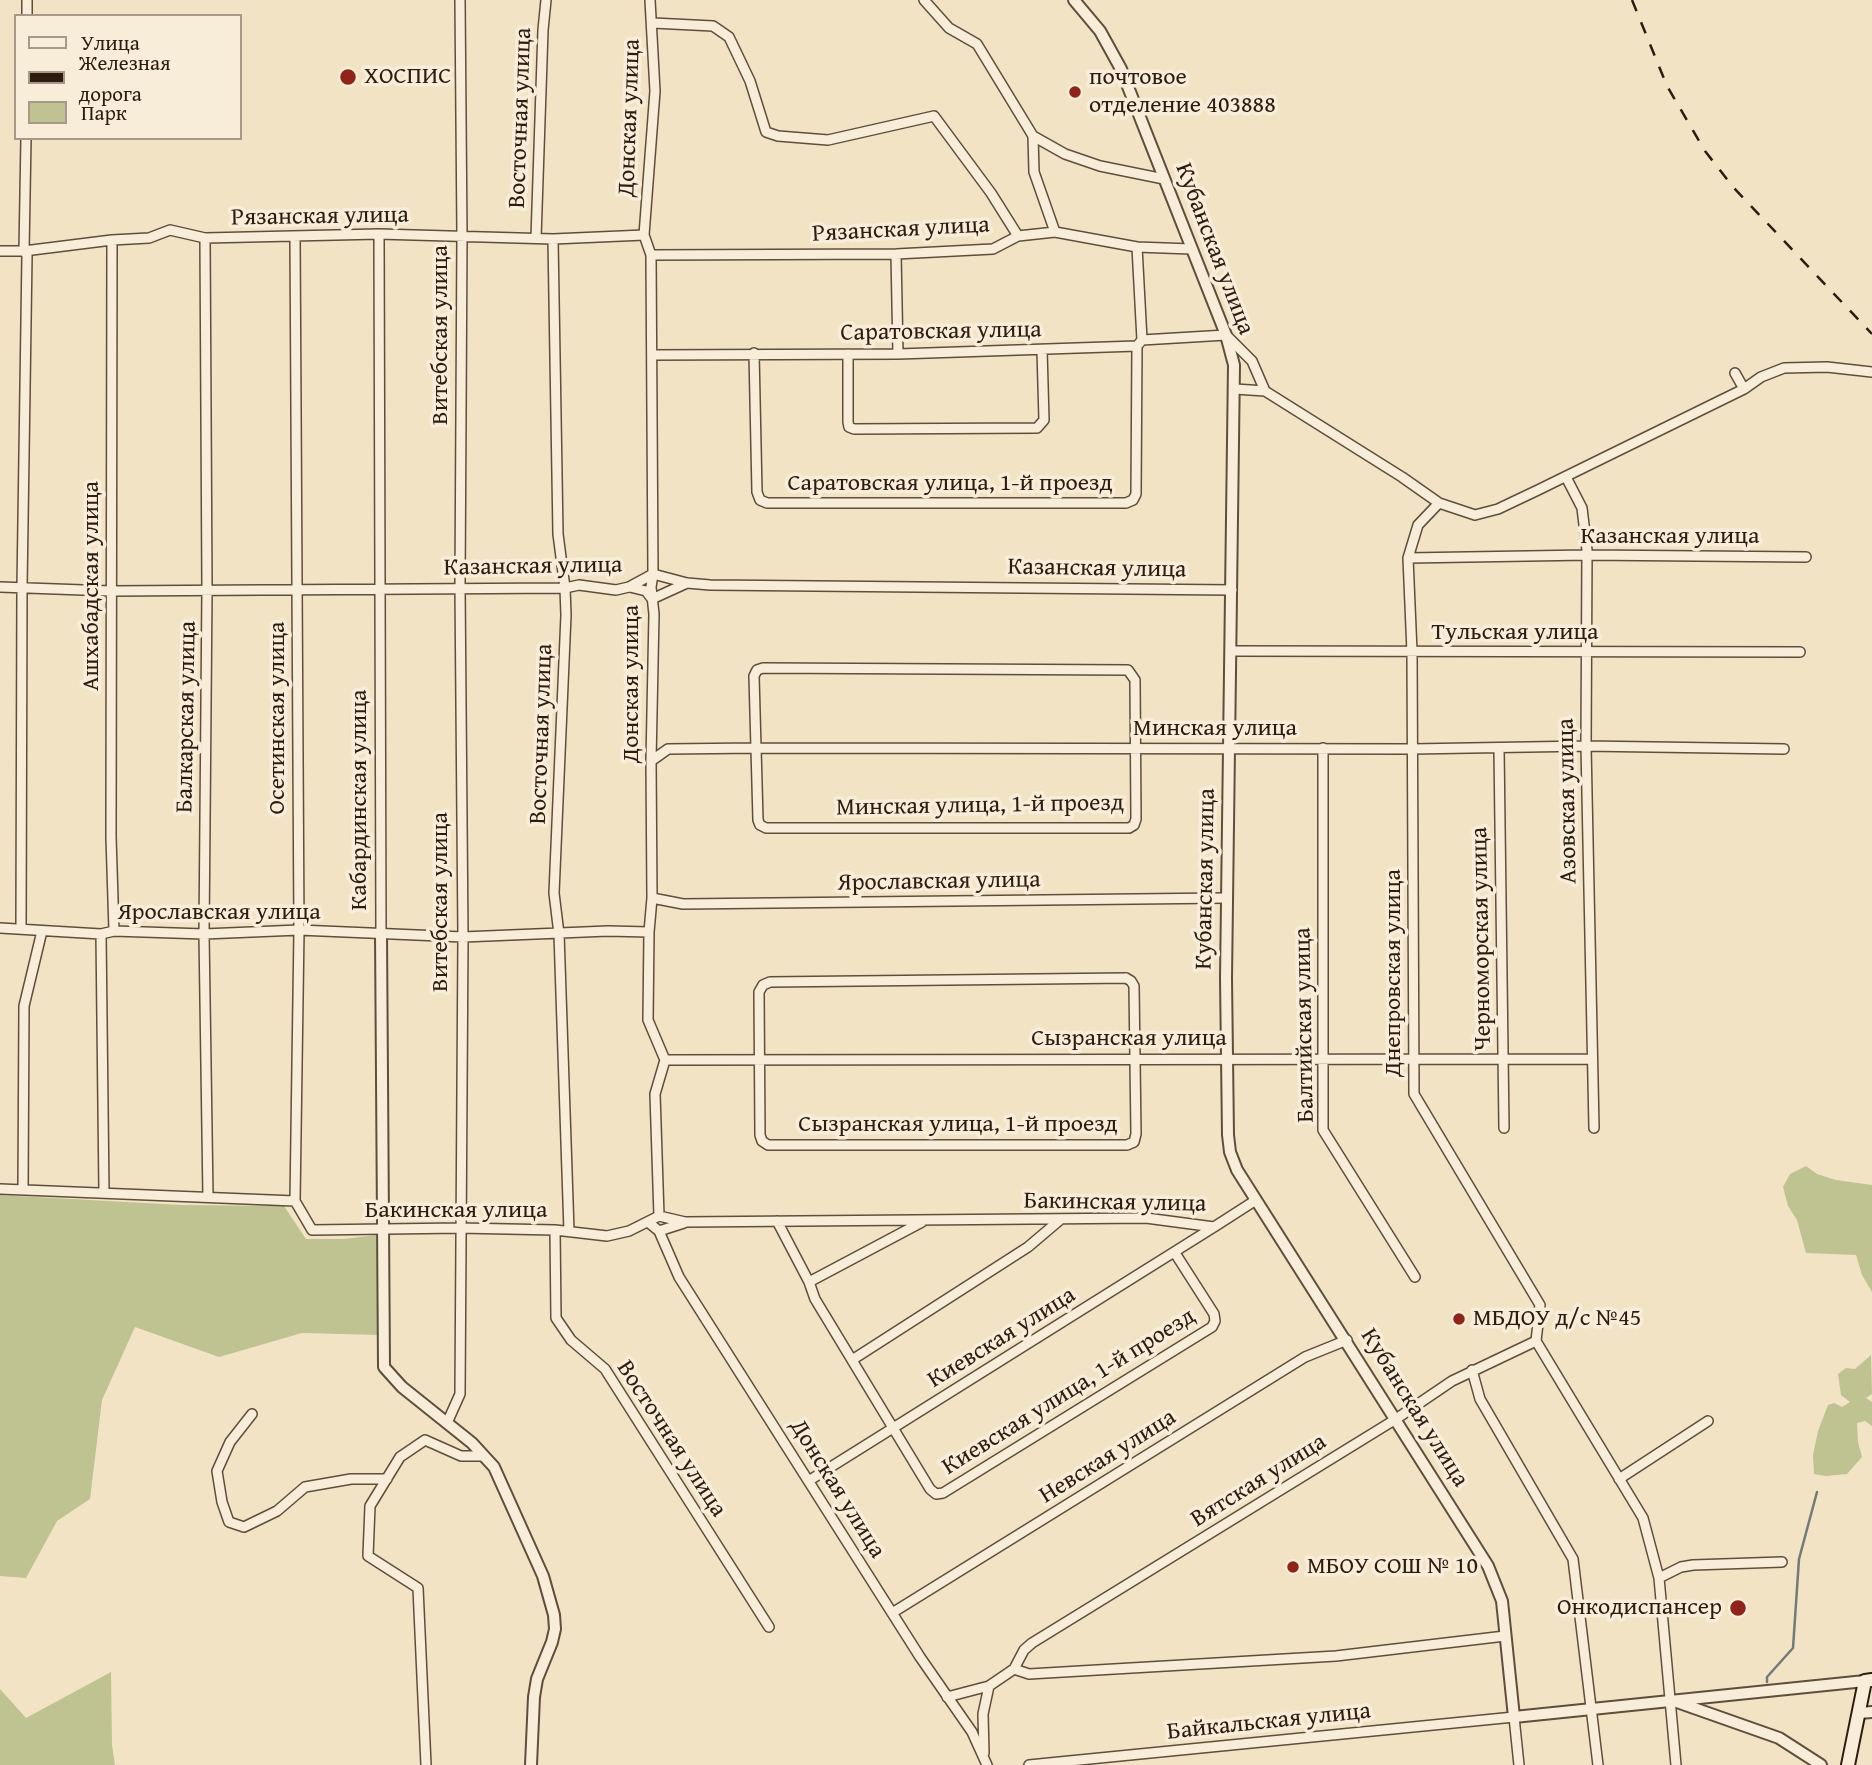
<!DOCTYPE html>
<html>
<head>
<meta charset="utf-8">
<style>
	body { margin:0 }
	#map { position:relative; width:1872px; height:1765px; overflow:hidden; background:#f2e3c5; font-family:"Gentium Book Plus",serif }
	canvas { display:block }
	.legend { position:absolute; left:14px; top:14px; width:228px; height:126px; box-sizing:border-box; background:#f7edd9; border:2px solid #a79989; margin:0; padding:9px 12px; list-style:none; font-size:21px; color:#2f1c10 }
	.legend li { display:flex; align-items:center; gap:14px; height:35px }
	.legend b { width:35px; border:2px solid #a79989 }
</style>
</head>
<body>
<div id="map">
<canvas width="1872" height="1765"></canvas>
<ul class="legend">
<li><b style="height:9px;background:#f7edd9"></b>Улица</li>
<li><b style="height:9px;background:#2f1c10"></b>Железная дорога</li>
<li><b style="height:19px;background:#bfc291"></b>Парк</li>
</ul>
</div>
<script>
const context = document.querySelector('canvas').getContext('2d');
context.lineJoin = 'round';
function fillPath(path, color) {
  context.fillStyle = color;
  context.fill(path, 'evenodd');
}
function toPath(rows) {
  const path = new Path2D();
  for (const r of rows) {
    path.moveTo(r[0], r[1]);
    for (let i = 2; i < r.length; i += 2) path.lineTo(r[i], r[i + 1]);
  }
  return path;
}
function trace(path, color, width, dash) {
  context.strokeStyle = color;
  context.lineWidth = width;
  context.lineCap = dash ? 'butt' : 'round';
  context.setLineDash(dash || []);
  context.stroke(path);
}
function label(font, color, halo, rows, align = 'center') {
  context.font = font + ' "Gentium Book Plus",serif';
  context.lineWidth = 7;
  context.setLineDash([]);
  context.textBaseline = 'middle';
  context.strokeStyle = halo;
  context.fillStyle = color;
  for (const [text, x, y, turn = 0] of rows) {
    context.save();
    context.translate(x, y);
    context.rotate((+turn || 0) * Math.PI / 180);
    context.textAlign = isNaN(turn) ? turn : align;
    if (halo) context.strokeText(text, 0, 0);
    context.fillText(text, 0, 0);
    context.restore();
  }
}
fillPath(toPath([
	[1806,1166,1817,1174,1836,1180,1872,1185,1872,1292,1862,1275,1856,1255,1806,1253,1797,1220,1788,1206,1783,1187,1790,1174],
	[0,1195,180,1205,284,1206,306,1239,344,1239,377,1235,380,1335,302,1333,219,1357,135,1327,102,1400,90,1499,57,1521,26,1578,0,1576],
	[1871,1355,1872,1394,1866,1398,1872,1402,1872,1426,1865,1421,1857,1423,1858,1442,1862,1457,1847,1474,1826,1476,1814,1474,1813,1455,1818,1431,1828,1405,1834,1403,1842,1407,1850,1402,1841,1395,1838,1374,1846,1368,1855,1369],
	[111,1672,112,1745,115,1765,0,1765,0,1689,26,1718]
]), '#bfc291');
trace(toPath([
	[1767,1682,1767,1677,1793,1648,1799,1559,1817,1492]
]), '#737b79', 2.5);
const minor = toPath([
	[650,0,655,91,644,235,651,255,653,574,651,587,654,614,651,761,652,898,649,932,648,1020,665,1060,655,1094,659,1216],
	[924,0,949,28,977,44,1033,136,1065,154,1100,166,1164,179],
	[27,16,27,0],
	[653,23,713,26,729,37,750,81,766,132,778,136,828,140,934,116,991,193,1018,236],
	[1033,136,1034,172,1055,232],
	[379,234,381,933],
	[205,238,207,589,204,934,208,1197],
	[536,238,543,30,546,0],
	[553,239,558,534,565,588,566,615,554,893,559,934,569,1231],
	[112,240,111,837,114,931],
	[1137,247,1142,340],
	[0,251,24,251,112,240,149,238,170,230,205,238,379,234,553,239,644,235],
	[896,254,898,354],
	[651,255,896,254,993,249,1018,236,1055,232,1137,247,1191,249],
	[754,353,757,492,760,500,767,503,1126,503,1133,500,1136,494,1137,346],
	[848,354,848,422,849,427,854,429,1037,428,1044,420,1042,350],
	[652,355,898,354,1137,346,1142,340,1226,335,1252,361,1265,391,1402,477,1439,503,1475,515,1498,509,1538,490,1744,389,1735,373],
	[1235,389,1265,391],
	[1744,389,1761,377,1784,368,1827,367,1872,372],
	[1566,477,1582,508,1587,550,1586,746,1594,1128],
	[1439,503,1418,525,1408,558,1412,652,1414,1094,1540,1305,1536,1341,1643,1518,1659,1578,1676,1765],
	[1408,558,1587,555,1806,557],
	[0,587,111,591,565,588,579,585,616,590,629,587,653,574,687,583,710,585,1232,590],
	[630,587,646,591,652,599,687,583],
	[1231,651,1800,652],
	[763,668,1128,670,1135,680,1136,819,1134,825,1129,828,766,828,760,825,758,820,754,676,757,670,763,668],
	[1323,748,1323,1130,1415,1277],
	[1499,749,1504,1128],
	[651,761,668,749,757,748,1412,749,1586,746,1784,749],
	[652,898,683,904,1226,898],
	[0,928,101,934,114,931,204,934,299,930,463,937,608,931,649,932],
	[21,928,22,587,27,255,24,251,26,138],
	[101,934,104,1193],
	[1126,978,1131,981,1134,986,1136,1134,1134,1142,1127,1145,768,1145,762,1141,760,1135,759,992,763,985,770,982,1126,978],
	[665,1060,1592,1059],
	[0,1189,295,1201,312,1230,460,1228,555,1230,607,1236,629,1231,659,1216,685,1222,1146,1218,1214,1227,1256,1200],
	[23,1190,24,1006,42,931],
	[295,1201,299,930,295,236],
	[777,1221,809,1282,815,1299,930,1489,936,1494,943,1493,1212,1327,1215,1321,1214,1314,1175,1253],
	[648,1222,659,1231,684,1223],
	[555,1230,556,1318,571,1340,605,1369,769,1627],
	[659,1231,679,1277,920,1657,972,1732,987,1765],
	[809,1282,922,1222],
	[852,1360,1028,1247,1061,1219],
	[1472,1370,1480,1399,1573,1559,1598,1765],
	[252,1414,230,1442,217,1471,222,1502,229,1522,244,1527,277,1511,305,1487,351,1479,387,1479],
	[447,1423,460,1394,463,937,460,587,462,235,460,0],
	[1619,1479,1708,1421],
	[810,1480,1214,1227],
	[1659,1578,1681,1567,1693,1565,1782,1562],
	[892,1613,1305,1357,1347,1340],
	[1014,1669,1029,1674,1336,1656,1505,1636],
	[947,1697,989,1686,1014,1669,1024,1650,1032,1643,1396,1419,1452,1381,1536,1341],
	[984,1753,983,1714,989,1686],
	[426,1765,418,1588,368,1556,370,1506,400,1457,425,1440,461,1456,484,1456],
	[1029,1765,1514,1717,1519,1765]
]);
const tertiary = toPath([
	[1074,0,1100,31,1121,69,1226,335,1234,365,1226,978,1228,1135,1230,1152,1237,1170,1488,1566,1502,1601,1514,1717,1865,1681],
	[381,933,384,1367,402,1387,472,1443,494,1467,543,1576,554,1615,555,1629,552,1642,537,1679,534,1697,531,1765],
	[1674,1701,1779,1738,1821,1765],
	[1859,1713,1872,1712]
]);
const secondary = toPath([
	[1848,1765,1865,1681,1872,1680]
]);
trace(minor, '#604e3d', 12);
trace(tertiary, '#604e3d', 14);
trace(secondary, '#2f1c10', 16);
trace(minor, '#f7edd9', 9);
trace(tertiary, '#f7edd9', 10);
trace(secondary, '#f7edd9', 12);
trace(toPath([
	[1632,0,1667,86,1705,151,1733,187,1872,334]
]), '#2f1c10', 2.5, [12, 12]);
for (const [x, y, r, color] of [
	[348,77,9,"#8f2418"],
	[1075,92,7,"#8f2418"],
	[1459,1319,7,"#8f2418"],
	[1293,1567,7,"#8f2418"],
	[1738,1608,9,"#8f2418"]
]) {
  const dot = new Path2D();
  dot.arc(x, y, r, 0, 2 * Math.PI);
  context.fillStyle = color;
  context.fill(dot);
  trace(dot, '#f7edd9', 2.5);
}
label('24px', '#2f1c10', '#f7edd9', [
	["ХОСПИС",364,77],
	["почтовое",1089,78],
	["отделение 403888",1089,106],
	["МБДОУ д/с №45",1473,1319],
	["МБОУ СОШ № 10",1307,1567],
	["Онкодиспансер",1722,1608,"right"]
], 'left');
label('24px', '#2f1c10', '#f7edd9', [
	["Восточная улица",521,118,-88],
	["Донская улица",630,118,-88],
	["Рязанская улица",320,217,-1],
	["Рязанская улица",901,230,-3],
	["Кубанская улица",1214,249,69],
	["Саратовская улица",941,332,-1],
	["Витебская улица",441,335,-90],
	["Саратовская улица, 1-й проезд",950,484],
	["Казанская улица",1670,537],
	["Казанская улица",533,567,-1],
	["Казанская улица",1097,569,1],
	["Ашхабадская улица",92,586,-90],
	["Тульская улица",1515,633],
	["Донская улица",632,684,-90],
	["Балкарская улица",187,717,-89],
	["Осетинская улица",278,718,-90],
	["Минская улица",1215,729],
	["Восточная улица",542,734,-88],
	["Кабардинская улица",360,800,-90],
	["Азовская улица",1568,801,-91],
	["Минская улица, 1-й проезд",980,806,-1],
	["Кубанская улица",1206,879,-89],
	["Ярославская улица",939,882,-1],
	["Витебская улица",441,902,-90],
	["Ярославская улица",219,913],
	["Черноморская улица",1482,939,-91],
	["Днепровская улица",1394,973,-90],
	["Балтийская улица",1305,1025,-91],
	["Сызранская улица",1129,1039],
	["Сызранская улица, 1-й проезд",958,1125],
	["Бакинская улица",1115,1203,1],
	["Бакинская улица",456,1211],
	["Киевская улица",1002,1338,-32],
	["Киевская улица, 1-й проезд",1069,1392,-32],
	["Кубанская улица",1414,1408,58],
	["Восточная улица",671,1439,57],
	["Невская улица",1108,1457,-32],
	["Вятская улица",1259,1481,-32],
	["Донская улица",837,1489,58],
	["Байкальская улица",1269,1722,-6]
]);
</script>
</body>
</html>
